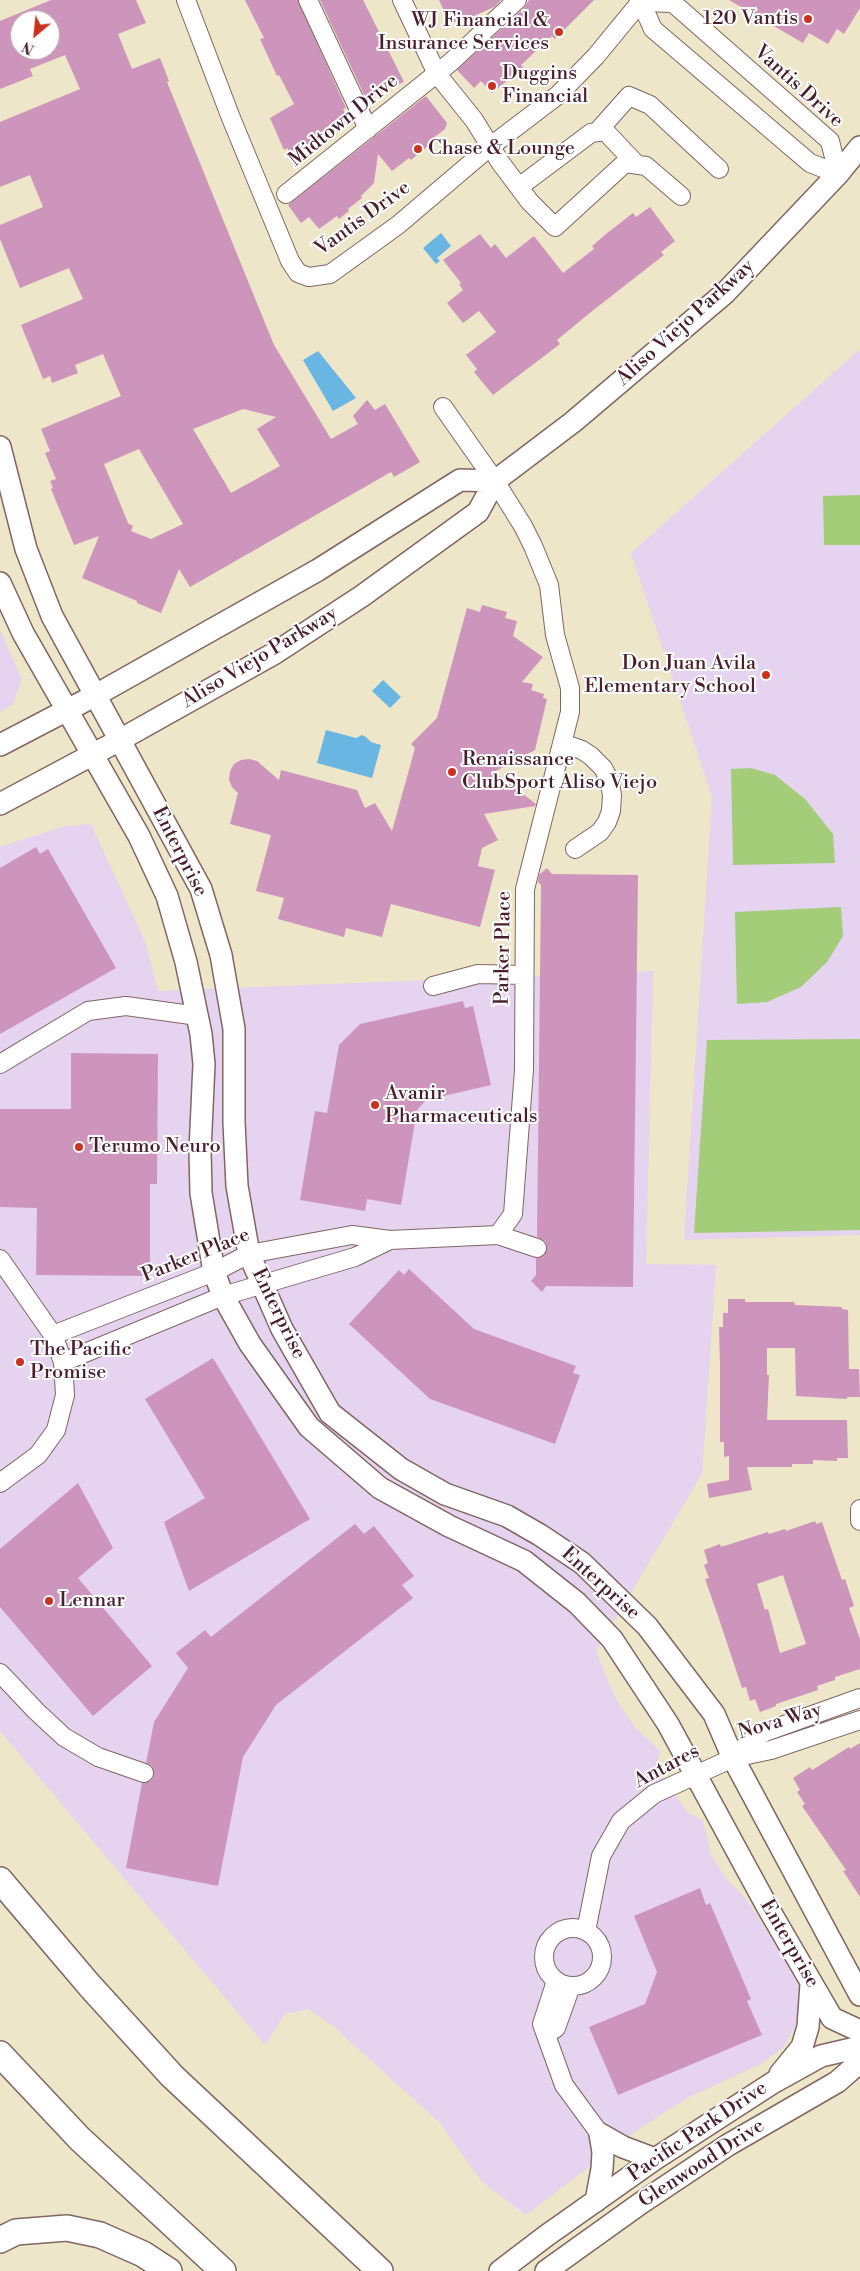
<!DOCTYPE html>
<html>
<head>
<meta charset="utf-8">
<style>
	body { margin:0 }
	#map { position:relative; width:860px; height:2271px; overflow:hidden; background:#ede6c8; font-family:"Libre Bodoni",serif }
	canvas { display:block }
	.north { position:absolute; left:10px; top:10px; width:50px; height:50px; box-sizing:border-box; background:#fff; border:1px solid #b7a5aa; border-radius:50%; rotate:208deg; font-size:14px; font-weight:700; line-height:20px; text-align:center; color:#4a1f2b }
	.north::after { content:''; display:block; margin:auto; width:18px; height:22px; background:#c8321e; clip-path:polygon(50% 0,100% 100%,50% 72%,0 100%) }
</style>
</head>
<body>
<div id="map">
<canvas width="860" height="2271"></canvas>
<div class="north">N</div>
</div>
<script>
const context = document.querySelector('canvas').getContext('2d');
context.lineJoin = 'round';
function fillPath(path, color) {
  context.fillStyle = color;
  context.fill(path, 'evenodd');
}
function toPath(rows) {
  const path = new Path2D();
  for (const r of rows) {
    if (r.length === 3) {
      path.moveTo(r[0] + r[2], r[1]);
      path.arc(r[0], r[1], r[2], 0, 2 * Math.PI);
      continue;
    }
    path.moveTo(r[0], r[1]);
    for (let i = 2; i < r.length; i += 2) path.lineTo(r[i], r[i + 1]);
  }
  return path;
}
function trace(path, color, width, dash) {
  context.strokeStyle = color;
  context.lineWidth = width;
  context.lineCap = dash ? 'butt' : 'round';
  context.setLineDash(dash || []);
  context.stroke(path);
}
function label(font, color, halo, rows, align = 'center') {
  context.font = font + ' "Libre Bodoni",serif';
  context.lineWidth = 4;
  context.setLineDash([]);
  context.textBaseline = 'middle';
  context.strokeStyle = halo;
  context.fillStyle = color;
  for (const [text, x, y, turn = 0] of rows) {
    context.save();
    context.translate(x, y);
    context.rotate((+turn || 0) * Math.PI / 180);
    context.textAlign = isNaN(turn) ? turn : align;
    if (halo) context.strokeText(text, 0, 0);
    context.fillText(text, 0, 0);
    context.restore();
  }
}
fillPath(toPath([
	[860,349,860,1235,684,1240,712,797,631,553],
	[0,630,22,679,13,704,0,712],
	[91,824,145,941,158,991,653,971,646,1264,716,1265,702,1474,596,1651,616,1700,636,1728,660,1751,656,1767,688,1813,703,1820,711,1855,727,1879,747,1900,800,1984,801,2016,783,2048,759,2065,689,2097,640,2128,526,2215,481,2181,440,2123,333,2026,308,2009,285,2014,265,2045,0,1731,0,847,65,826]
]), '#e5d3f0');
fillPath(toPath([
	[860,495,860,545,824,545,823,496],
	[751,768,775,775,805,799,833,834,835,863,733,865,731,769],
	[841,907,843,936,827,962,801,987,767,1002,737,1004,735,912],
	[860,1039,860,1230,694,1233,707,1040]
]), '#a3cd79');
fillPath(toPath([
	[441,233,451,246,437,258,440,261,436,264,423,248],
	[318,351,356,398,333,411,303,360],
	[383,680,401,697,390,708,372,691],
	[326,730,356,738,362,735,366,737,371,742,381,745,372,778,317,763]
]), '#69b6e3');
fillPath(toPath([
	[51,0,136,0,146,23,118,34,132,69,160,58,169,81,167,82,274,345,331,439,358,424,353,416,367,400,375,410,385,404,420,462,394,477,391,472,190,587,179,569,161,613,137,603,137,601,82,578,99,536,74,545,51,489,53,488,50,481,56,479,45,453,50,451,41,429,121,396,103,354,75,365,78,373,52,383,50,376,43,379,21,325,83,299,69,268,20,288,0,239,0,225,43,207,30,175,0,187,0,122,80,89,65,55,30,69,33,76,0,89,0,21],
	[20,20,50,20,50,50,20,50],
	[243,409,276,417,257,429,280,466,231,493,193,429],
	[139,449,183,524,151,539,131,531,133,526,128,523,104,464],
	[245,0,298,0,346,108,343,109,350,124,311,142,313,145,298,152,296,149,289,152,288,148,284,150,270,118,294,104,279,75,277,76,260,39,264,38],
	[320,0,363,0,404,82,366,99],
	[439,0,501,0,494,7,463,21,462,19,450,24],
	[529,0,594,0,555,39,552,36,521,65,524,69,514,77,513,76,492,93,481,81,474,88,457,70,524,8],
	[729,0,860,0,860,8,844,34,837,29,828,44,809,33,803,43],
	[426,96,447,123,445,129,432,139,434,141,411,160,409,158,392,171,378,154,374,183,361,196,362,198,348,209,349,211,339,219,337,216,319,229,309,217,301,223,288,205],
	[650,207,675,241,661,252,664,255,591,312,557,340,560,344,493,395,474,372,477,369,466,355,496,332,479,311,463,323,447,303,463,290,459,284,461,283,443,260,480,234,491,248,495,244,506,258,534,236,563,273,594,249,592,246,606,234,633,213,636,217],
	[482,605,507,612,505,618,517,621,513,636,543,657,522,682,533,684,531,690,544,694,543,698,547,699,535,750,494,772,536,804,535,806,484,814,498,840,482,848,478,866,495,870,480,927,391,904,382,937,346,928,344,937,278,919,284,898,256,891,271,835,230,824,238,793,232,787,229,780,230,771,234,764,241,760,249,759,257,761,279,780,281,770,357,790,365,808,375,803,392,831,415,748,411,744,437,718,467,608,480,612],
	[36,847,40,854,48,849,116,968,0,1034,0,868],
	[547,868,552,874,638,875,633,1287,546,1286,542,1292,531,1281,536,1275,536,1258,544,1256,547,1246,545,1241,537,1237,541,885,538,882,539,875],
	[463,1001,465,1008,473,1006,491,1085,426,1100,417,1110,401,1205,367,1199,365,1211,300,1200,315,1111,327,1113,339,1045,360,1024],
	[71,1053,158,1054,157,1184,150,1184,150,1276,36,1275,37,1208,0,1207,0,1109,71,1109],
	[409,1269,474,1329,576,1366,573,1373,580,1375,555,1444,430,1399,349,1324,399,1270,404,1275],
	[728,1299,745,1299,745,1302,794,1302,795,1305,842,1307,842,1309,848,1310,849,1369,859,1369,860,1397,847,1397,847,1399,796,1396,795,1348,767,1348,767,1375,769,1375,767,1420,847,1420,848,1458,837,1458,837,1461,813,1460,813,1464,792,1464,792,1467,747,1467,752,1490,709,1498,707,1484,729,1480,729,1456,724,1457,724,1442,720,1442,720,1366,719,1327,723,1327,723,1313,728,1313],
	[213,1358,310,1519,189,1591,164,1522,205,1498,145,1399],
	[78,1483,113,1548,78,1578,152,1666,93,1716,0,1607,0,1549],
	[815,1521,816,1524,822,1522,842,1580,845,1579,854,1606,849,1608,860,1639,860,1669,835,1677,835,1680,817,1686,818,1690,776,1704,776,1706,760,1712,755,1699,750,1701,746,1687,742,1688,718,1616,705,1579,709,1578,704,1565,708,1563,704,1550,720,1544,721,1547,768,1532,769,1534,785,1529,786,1531],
	[783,1575,806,1644,780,1653,768,1609,765,1610,757,1584],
	[355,1524,364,1534,374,1526,414,1576,402,1585,413,1598,276,1705,243,1757,218,1886,126,1868,142,1783,151,1781,154,1776,152,1766,146,1763,154,1722,188,1668,176,1653,205,1630,211,1637],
	[860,1743,860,1897,843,1871,846,1870,802,1806,805,1804,797,1792,800,1790,793,1778,810,1767,812,1770,817,1767,849,1747,850,1749],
	[700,1888,706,1905,710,1903,751,1999,747,2001,762,2035,618,2095,589,2027,645,2004,657,1972,634,1916]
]), '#ce95bc');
const minor = toPath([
	[186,0,231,118,290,261,298,273,309,277,330,274,398,225,491,146,558,95,596,56,642,0],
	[308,0,368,129],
	[402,0,437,74,474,120,500,162,530,202,555,227,625,163,646,166,681,196],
	[641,2,673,3,830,141,838,174,810,163,653,29,641,2],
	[597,132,629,96,650,105,719,169],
	[519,187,591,133,605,131,637,165],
	[286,194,451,62,517,0],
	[443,407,495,481,523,526,533,546,549,585,555,635,570,688,570,712,525,889,524,1070,513,1214,498,1235],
	[562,743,582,750,591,756,603,768,609,779,612,795,611,811,607,822,600,832,575,849],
	[433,986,478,974,524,975],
	[0,1064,88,1011,126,1006,198,1016],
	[0,1259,53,1335,63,1362,65,1395,56,1430,38,1455,0,1483],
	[53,1335,214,1272,249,1254,352,1235,390,1240,498,1235,537,1248],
	[63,1362,223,1296,355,1257,390,1240],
	[860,1509,860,1521],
	[0,1673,36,1711,64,1737,98,1757,144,1773],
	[733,1757,754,1738,765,1732,860,1698],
	[573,1957,29],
	[586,1931,601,1856,621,1821,654,1794,733,1758,771,1750,860,1720],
	[556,1981,542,2024,564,2085,600,2134],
	[546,2035,556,2028,571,1986]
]);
const major = toPath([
	[0,447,26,549,52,616,201,889,221,955,234,1029,234,1122,237,1186,249,1254,282,1329,330,1413,401,1469,445,1494,507,1516,540,1535,582,1563,647,1626,714,1714,733,1758,860,1995],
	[0,583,23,633,139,836,167,896,186,962,201,1034,204,1064,200,1151,201,1193,214,1272,223,1296,250,1344,309,1427,380,1488,449,1526,524,1561,577,1603,612,1639,668,1724,768,1908,832,2018,860,2031],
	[0,745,96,695,318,570,460,480,495,481],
	[0,804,118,741,275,653,362,596,478,512,495,481,573,422,725,293,838,174,860,147],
	[780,2074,802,2047,808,2027,811,1984],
	[600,2134,623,2147,655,2159],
	[596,2201,602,2169,603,2152,600,2134],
	[500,2271,546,2236,655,2159,774,2082,821,2056,860,2047],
	[546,2271,641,2203,728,2145,837,2082,860,2062]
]);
const highway = toPath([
	[0,1880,90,1986,172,2076,380,2271],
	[0,2054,80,2139,223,2271],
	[0,2240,16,2232,67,2228,100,2235,143,2254,169,2271]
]);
trace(minor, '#836562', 20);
trace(major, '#836562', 24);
trace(highway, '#836562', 28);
trace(minor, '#fff', 18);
trace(major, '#fff', 21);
trace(highway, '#fff', 25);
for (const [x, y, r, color] of [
	[808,19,5,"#c8321e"],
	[559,32,5,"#c8321e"],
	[492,86,5,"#c8321e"],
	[418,149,5,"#c8321e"],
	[766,675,5,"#c8321e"],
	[452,772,5,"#c8321e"],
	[375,1105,5,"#c8321e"],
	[79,1147,5,"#c8321e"],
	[20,1362,5,"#c8321e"],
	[49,1601,5,"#c8321e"]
]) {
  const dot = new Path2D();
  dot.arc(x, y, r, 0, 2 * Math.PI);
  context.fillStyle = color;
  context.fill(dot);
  trace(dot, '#fff', 2);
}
label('20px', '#4a1f2b', '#fff', [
	["120 Vantis",798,19,"right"],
	["WJ Financial &",549,21,"right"],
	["Insurance Services",549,44,"right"],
	["Duggins",502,74],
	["Financial",502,97],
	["Chase & Lounge",428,149],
	["Don Juan Avila",756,664,"right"],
	["Elementary School",756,687,"right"],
	["Renaissance",462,760],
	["ClubSport Aliso Viejo",462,783],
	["Avanir",385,1094],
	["Pharmaceuticals",385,1117],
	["Terumo Neuro",89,1147],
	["The Pacific",30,1350],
	["Promise",30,1373],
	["Lennar",59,1601]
], 'left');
label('20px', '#4a1f2b', '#fff', [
	["Vantis Drive",798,87,42],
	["Midtown Drive",344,121,-39],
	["Vantis Drive",363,219,-36],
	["Aliso Viejo Parkway",686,323,-42],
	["Aliso Viejo Parkway",260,658,-31],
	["Enterprise",179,852,63],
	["Parker Place",504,948,-89],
	["Parker Place",196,1256,-22],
	["Enterprise",278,1314,64],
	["Enterprise",600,1584,42],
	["Nova Way",780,1722,-16],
	["Antares",667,1767,-28],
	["Enterprise",789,1944,60],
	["Pacific Park Drive",698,2132,-34],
	["Glenwood Drive",702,2164,-33]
]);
</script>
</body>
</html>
